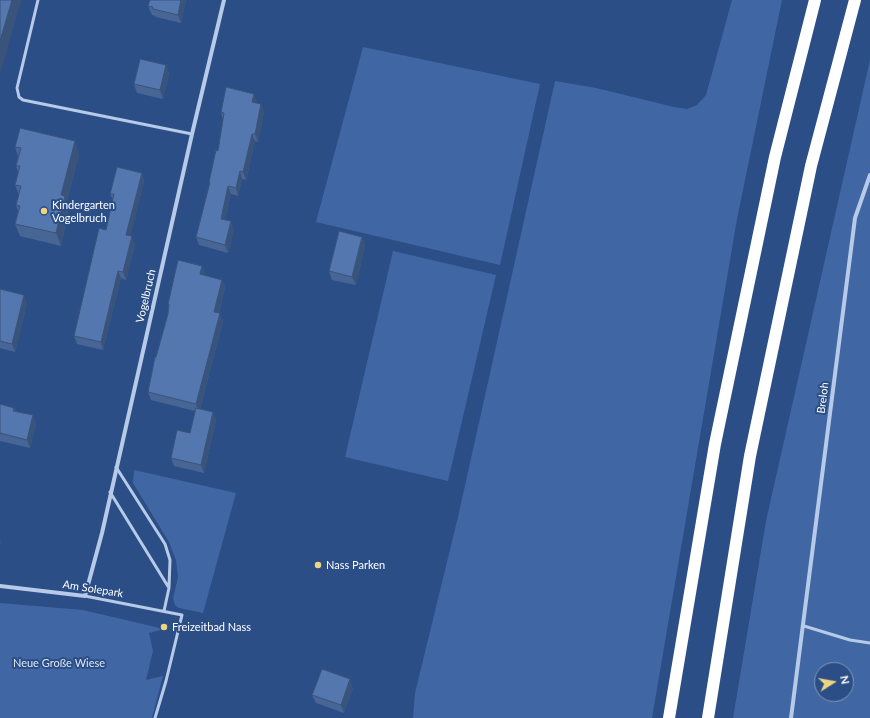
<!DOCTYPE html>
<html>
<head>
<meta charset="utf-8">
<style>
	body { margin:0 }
	#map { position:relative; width:870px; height:718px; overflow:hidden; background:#2b4e87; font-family:Lato,sans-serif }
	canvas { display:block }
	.north { position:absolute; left:814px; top:662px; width:40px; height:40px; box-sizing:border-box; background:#2b4e87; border:1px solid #8095b7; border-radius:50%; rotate:79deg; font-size:11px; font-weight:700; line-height:16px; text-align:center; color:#fff }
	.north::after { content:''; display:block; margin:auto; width:14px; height:18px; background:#edd480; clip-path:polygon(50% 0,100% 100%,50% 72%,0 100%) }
</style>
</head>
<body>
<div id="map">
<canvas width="870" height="718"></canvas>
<div class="north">N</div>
</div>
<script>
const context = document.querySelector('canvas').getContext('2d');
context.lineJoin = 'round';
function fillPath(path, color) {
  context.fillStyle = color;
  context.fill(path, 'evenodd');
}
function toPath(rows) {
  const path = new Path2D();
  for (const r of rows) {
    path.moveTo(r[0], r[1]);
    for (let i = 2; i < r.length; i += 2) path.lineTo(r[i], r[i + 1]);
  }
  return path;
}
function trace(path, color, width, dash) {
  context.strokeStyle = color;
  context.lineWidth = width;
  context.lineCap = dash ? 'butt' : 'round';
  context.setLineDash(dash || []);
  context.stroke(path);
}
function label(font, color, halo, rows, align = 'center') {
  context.font = font + ' Lato,sans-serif';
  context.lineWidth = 4;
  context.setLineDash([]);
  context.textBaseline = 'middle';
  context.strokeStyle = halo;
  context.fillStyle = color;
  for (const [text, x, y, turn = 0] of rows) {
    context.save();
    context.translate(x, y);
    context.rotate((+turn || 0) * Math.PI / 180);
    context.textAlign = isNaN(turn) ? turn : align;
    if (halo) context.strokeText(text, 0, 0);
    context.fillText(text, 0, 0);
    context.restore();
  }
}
fillPath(toPath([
	[732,0,782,0,737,219,652,718,413,718,415,693,458,517,555,81,596,88,674,107,687,109,697,105,706,95],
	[363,47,540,84,500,265,316,222],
	[870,60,870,718,733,718,766,521],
	[822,670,846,670,846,694,822,694],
	[393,251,496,275,448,481,345,457],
	[134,470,236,493,203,613,179,608,175,605,173,598,178,577,176,560,169,542,133,483],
	[0,603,83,610,164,629,149,633,153,651,146,680,163,676,152,718,0,718]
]), '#4067a3');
trace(toPath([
	[38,0,17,88,19,97,23,100,192,134],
	[116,467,165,544,170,560,169,587],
	[110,492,169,588,164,611],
	[85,596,182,615,166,681,155,718],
	[804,626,850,640,870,643]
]), '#b7cae8', 3);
trace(toPath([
	[0,586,85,596,102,533,192,134,224,0],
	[791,718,855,218,870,175]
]), '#b7cae8', 4);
trace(toPath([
	[669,718,715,444,775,157,815,0],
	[708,718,750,456,811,166,855,0]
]), '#fff', 12);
fillPath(toPath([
	[150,0,186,0,181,23,156,17,155,16,152,15,148,6],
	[166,65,169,74,163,99,137,93,134,84],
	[257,102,256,103,261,104,264,112,258,142,255,141,246,180,242,179,238,196,231,194,225,220,234,229,228,253,199,245,196,237,210,185,209,182,218,151,223,120,221,112],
	[15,147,79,154,67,201,69,208,61,246,20,236,15,224,18,211,16,205,19,195,15,185,18,172,16,166,18,156],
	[142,173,144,181,130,236,135,244,126,280,121,278,103,350,77,344,74,336,106,230,113,200,110,194],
	[362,237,365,245,356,285,332,280,329,271],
	[202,266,205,274,204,275,222,280,225,287,219,313,223,321,200,409,213,412,216,420,204,473,174,466,171,458,190,433,195,411,151,400,148,392,168,314,169,306,168,304],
	[0,289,27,303,15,352,0,348],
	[0,404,14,408,15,411,36,424,30,448,0,441],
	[353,688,344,713,316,703,312,695]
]), '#476696');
fillPath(toPath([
	[12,0,22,0,20,5,0,75,0,41],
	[181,0,186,0,181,23,178,15],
	[166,65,169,74,163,99,160,90],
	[254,94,257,102,255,110,252,102],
	[261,104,264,112,258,142,255,134],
	[252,134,255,141,246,180,243,172],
	[75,141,79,154,67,201,69,208,61,246,56,233,61,195],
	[240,171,242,179,238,196,236,188],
	[142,173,144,181,129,243,126,235],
	[228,186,231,194,224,227,221,219],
	[231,221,234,229,228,253,225,245],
	[132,236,135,244,126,280,123,272],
	[362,237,365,245,356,285,352,277],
	[202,266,205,274,203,282,200,274],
	[118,271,121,278,103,350,101,342],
	[222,280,225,287,217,320,214,312],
	[24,295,27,303,15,352,12,344],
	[220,313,223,321,199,412,196,404],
	[213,412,216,420,204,473,201,465],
	[33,415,36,424,30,448,27,440],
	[0,539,1,542,0,548],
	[350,679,353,688,344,713,341,705]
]), '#3a537a');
const building = toPath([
	[0,0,12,0,0,41,0,0],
	[150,0,181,0,178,15,153,9,153,7,148,6,150,0],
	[140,59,166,65,160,90,134,84,140,59],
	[226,87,254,94,252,102,261,104,255,134,252,134,243,172,240,171,236,188,228,186,221,219,231,221,225,245,196,237,210,182,209,182,216,150,218,151,224,113,221,112,226,87],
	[20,128,75,141,61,195,65,196,56,233,15,224,20,206,16,205,21,186,15,185,20,166,16,166,21,148,15,147,20,128],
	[117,167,142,173,126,235,132,236,123,272,118,271,101,342,74,336,99,228,106,230,114,194,110,194,117,167],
	[339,231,362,237,352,277,329,271,339,231],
	[178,260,202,266,200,274,222,280,214,312,220,313,196,404,148,392,155,357,156,357,168,314,169,304,168,304,178,260],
	[0,289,24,295,12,344,0,341,0,289],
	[0,404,14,408,13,411,33,415,27,440,0,433,0,404],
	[196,408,213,412,201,465,171,458,177,430,190,433,196,408],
	[322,669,350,679,341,705,312,695,322,669]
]);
fillPath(building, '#5377ae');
trace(building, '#3a537a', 1);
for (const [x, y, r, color] of [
	[44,211,4,"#edd480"],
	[318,565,4,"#edd480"],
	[164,627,4,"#edd480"]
]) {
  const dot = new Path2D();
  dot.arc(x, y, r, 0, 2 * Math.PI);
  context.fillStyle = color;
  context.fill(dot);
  trace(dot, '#2b4e87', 1.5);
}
label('11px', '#fff', '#2b4e87', [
	["Kindergarten",52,205],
	["Vogelbruch",52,218],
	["Nass Parken",326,565],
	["Freizeitbad Nass",172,627]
], 'left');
label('11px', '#fff', '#2b4e87', [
	["Vogelbruch",146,296,-77],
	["Breloh",823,398,-83],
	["Am Solepark",93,589,9]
]);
label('11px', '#dbe6f6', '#2b4e87', [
	["Neue Große Wiese",59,663]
]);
</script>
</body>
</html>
